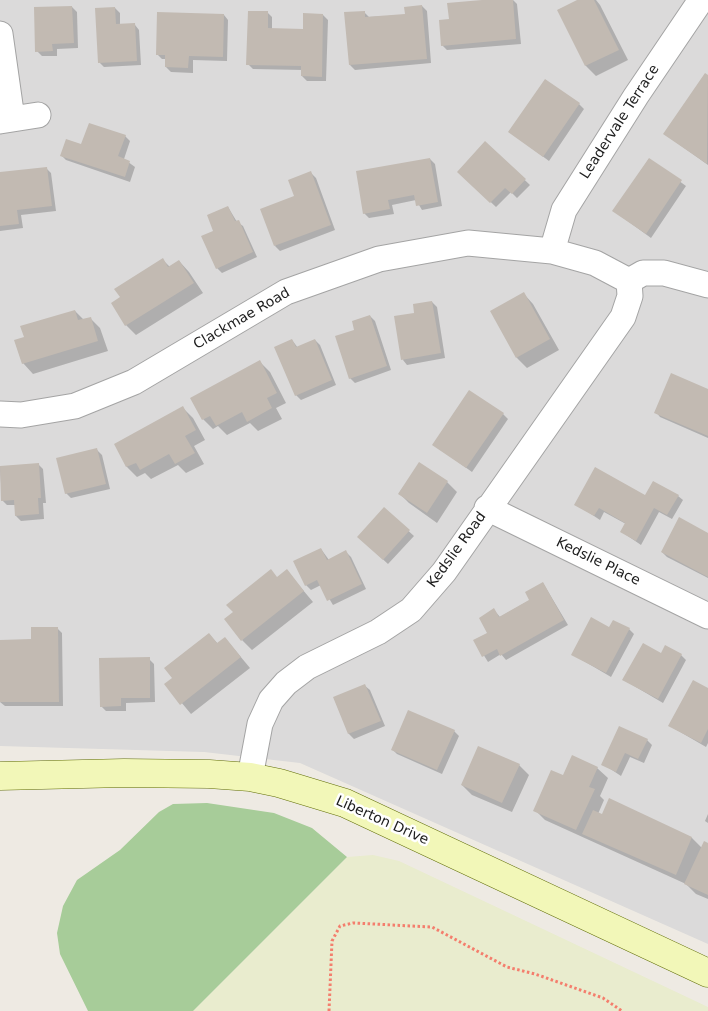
<!DOCTYPE html>
<html>
<head>
<meta charset="utf-8">
<style>
	body { margin:0 }
	canvas { display:block; background:#eeeae3 }
</style>
</head>
<body>
<canvas width="708" height="1011"></canvas>
<script>
const context = document.querySelector('canvas').getContext('2d');
context.lineJoin = 'round';
function fillPath(path, color) {
  context.fillStyle = color;
  context.fill(path, 'evenodd');
}
function toPath(rows) {
  const path = new Path2D();
  for (const r of rows) {
    path.moveTo(r[0], r[1]);
    for (let i = 2; i < r.length; i += 2) path.lineTo(r[i], r[i + 1]);
  }
  return path;
}
function trace(path, color, width, dash) {
  context.strokeStyle = color;
  context.lineWidth = width;
  context.lineCap = dash ? 'butt' : 'round';
  context.setLineDash(dash || []);
  context.stroke(path);
}
function label(font, color, halo, rows, align = 'center') {
  context.font = font + ' "DejaVu Sans",sans-serif';
  context.lineWidth = 5;
  context.setLineDash([]);
  context.textBaseline = 'middle';
  context.strokeStyle = halo;
  context.fillStyle = color;
  for (const [text, x, y, turn = 0] of rows) {
    context.save();
    context.translate(x, y);
    context.rotate((+turn || 0) * Math.PI / 180);
    context.textAlign = isNaN(turn) ? turn : align;
    if (halo) context.strokeText(text, 0, 0);
    context.fillText(text, 0, 0);
    context.restore();
  }
}
fillPath(toPath([
	[0,0,708,0,708,944,300,763,204,752,0,746]
]), '#dbdada');
fillPath(toPath([
	[373,855,399,861,708,1007,708,1011,193,1011,347,857]
]), '#e9ecce');
fillPath(toPath([
	[207,803,274,813,312,828,347,857,193,1011,88,1011,60,954,57,933,63,906,77,880,120,850,159,812,173,804]
]), '#a7cc99');
fillPath(toPath([
	[499,0,513,0,517,4,521,44,447,50,442,45],
	[580,0,596,0,600,5,628,60,596,76,586,66,558,10],
	[422,6,427,11,431,63,355,70,350,65,346,13,364,12,369,17,406,15],
	[72,7,77,12,78,48,57,49,57,56,42,56,37,51],
	[115,8,120,13,120,25,135,25,139,30,141,65,104,67,99,62],
	[267,12,272,17,272,29,304,30,323,15,328,20,326,81,307,81,302,76,303,70,253,69,248,64],
	[224,15,228,20,227,61,193,60,193,73,171,72,166,67,166,59,162,59,157,54],
	[705,75,708,77,708,165,665,134],
	[579,104,584,109,549,161,510,132],
	[125,136,130,141,124,159,135,167,130,182,66,160,61,155,82,146],
	[486,143,530,185,517,198,511,192,496,207,459,172],
	[430,159,435,164,442,206,422,210,416,200,392,205,394,214,369,218,364,213],
	[649,159,686,186,651,238,614,211],
	[46,168,51,173,56,211,21,215,23,228,0,231,0,174],
	[311,173,316,178,335,230,280,251,275,246,295,197],
	[228,207,237,222,243,226,257,257,222,273,217,268,215,231],
	[163,260,170,267,179,261,189,272,203,293,136,335,126,325,122,298],
	[523,293,533,304,559,350,527,368,517,358],
	[432,302,437,307,445,358,407,365,403,360,416,314],
	[75,311,84,320,90,318,100,328,108,351,33,374,23,363,25,338],
	[370,316,375,321,391,370,355,383,350,378,356,330],
	[292,340,298,348,315,340,320,345,336,385,301,400,296,395],
	[260,362,270,372,286,403,276,408,282,419,258,431,250,423,227,435,218,426,213,429,203,419],
	[708,391,708,438,660,417,656,412],
	[183,408,193,418,205,440,194,446,204,464,186,473,178,465,151,479,145,473,137,477,127,467,116,444],
	[503,414,508,419,472,472,433,444],
	[97,450,102,455,110,489,71,498,66,493],
	[38,464,43,469,46,503,43,503,44,519,21,521,16,516,15,505,7,505,2,500,0,467],
	[420,464,447,482,457,492,437,523,409,503,399,493],
	[646,496,678,496,683,500,672,519,659,512,641,545,622,532,626,524,604,512,600,520,576,504],
	[384,509,414,536,388,564,363,541],
	[708,534,708,578,667,557,662,552],
	[321,549,329,560,346,552,351,557,366,589,333,605,321,585,311,590,306,585],
	[287,571,313,602,252,650,242,640,278,578],
	[543,583,568,625,506,660,501,654,488,662,475,641,489,633,494,610,500,617,530,600],
	[57,628,62,633,63,706,5,706,0,702,0,641,32,641],
	[610,629,629,629,634,634,611,677,572,654],
	[209,634,218,644,225,638,250,668,191,714,166,684,174,678],
	[681,655,686,660,663,703,624,680],
	[149,659,154,664,155,702,126,703,126,711,106,711,101,706],
	[365,686,370,690,385,726,354,739,349,734,334,698],
	[708,690,708,743,706,747,670,726],
	[454,731,459,736,442,774,397,754,392,749],
	[647,740,652,745,644,763,630,757,621,776,603,764],
	[519,765,529,775,512,812,472,795,462,785],
	[597,768,608,778,600,796,604,800,598,814,603,816,610,800,692,838,702,848,708,844,708,899,696,894,686,884,545,820,535,810,564,777],
	[708,814,708,823,705,821]
]), '#0003');
fillPath(toPath([
	[482,0,513,0,516,39,441,46,439,20,449,19,447,3],
	[577,0,594,0,619,50,585,66,557,10],
	[422,5,427,59,349,65,344,12,365,11,365,17,405,14,404,7],
	[72,6,74,43,52,44,53,51,35,52,34,7],
	[115,7,116,24,135,23,137,61,98,63,95,8],
	[248,11,268,11,268,28,303,29,303,13,323,14,322,77,301,76,301,66,246,65],
	[157,12,224,14,223,57,189,56,188,68,165,67,165,55,156,55],
	[705,73,708,75,707,164,663,134],
	[545,79,580,103,543,157,508,132],
	[89,123,126,135,118,156,130,161,125,177,60,156,66,139,81,144],
	[485,141,526,179,512,194,505,188,490,203,457,172],
	[430,158,438,202,416,206,414,195,388,200,390,209,363,214,356,171],
	[649,158,682,180,646,234,612,211],
	[47,167,52,206,17,210,19,224,0,226,0,172],
	[311,171,331,225,274,246,260,209,294,196,288,180],
	[228,206,235,221,239,220,253,252,216,269,201,236,213,231,207,215],
	[163,258,168,267,179,260,194,283,125,326,111,303,120,297,114,289],
	[524,292,550,339,516,358,490,311],
	[432,301,441,353,401,360,394,316,414,313,413,304],
	[75,310,78,320,91,317,98,341,22,364,14,340,24,337,20,326],
	[370,315,387,366,349,379,335,336,354,330,352,321],
	[292,339,296,347,315,339,332,380,295,396,274,347],
	[260,360,277,393,267,398,272,408,247,422,242,412,216,426,210,416,202,420,190,398],
	[671,373,708,389,708,436,654,413],
	[469,390,504,413,466,468,432,445],
	[183,406,196,430,185,436,195,453,175,464,169,454,140,470,136,463,126,467,114,444],
	[97,448,106,484,65,494,56,458],
	[419,462,448,481,427,513,398,494],
	[39,463,41,498,38,498,39,514,15,516,14,500,1,501,0,466],
	[595,467,645,495,653,481,679,495,667,515,654,508,636,541,620,532,625,523,599,508,594,516,574,505],
	[384,507,410,530,383,560,357,537],
	[679,517,708,533,708,577,661,552],
	[321,548,327,560,346,550,362,584,327,601,317,580,305,586,293,561],
	[271,569,277,577,287,569,304,591,241,641,224,619,233,612,226,605],
	[543,582,564,620,500,656,497,649,482,657,473,640,487,633,479,618,494,608,499,617,529,600,525,592],
	[591,617,609,627,613,620,630,628,606,673,571,655],
	[31,627,58,627,59,702,0,702,0,640,31,639],
	[209,633,217,643,225,637,241,657,180,705,164,684,172,678,164,668],
	[643,643,661,653,665,645,682,654,658,699,622,680],
	[150,657,150,698,121,698,121,706,100,707,99,658],
	[693,680,708,688,708,729,701,743,668,726],
	[365,684,381,721,348,734,333,697],
	[408,710,455,730,437,770,391,750],
	[619,726,648,739,638,759,625,753,616,772,601,765],
	[478,746,520,764,502,803,461,785],
	[572,755,598,767,589,787,595,789,576,830,533,811,551,770,563,775],
	[609,798,692,837,676,875,582,834,593,810,602,814],
	[704,841,708,843,708,895,684,884]
]), '#c2bab2');
const street = toPath([
	[0,34,12,119],
	[0,121,38,115],
	[552,251,564,210,636,96,701,0],
	[629,281,643,273,664,273,708,285],
	[0,414,21,415,75,406,134,382,286,292,379,259,468,243,552,251,595,263,629,281,630,296,623,317,444,572,411,610,378,632,307,667,286,683,271,700,260,724,250,777],
	[487,508,708,616]
]);
const secondary = toPath([
	[0,776,124,773,209,774,250,777,279,783,345,803,708,973]
]);
trace(street, '#a4a4a4', 27);
trace(secondary, '#626f09', 29);
trace(toPath([
	[329,1011,332,941,340,926,353,923,432,927,507,967,535,974,603,998,622,1011]
]), '#f47e6d', 3, [2.5, 2.5]);
trace(street, '#fff', 25);
trace(secondary, '#f2f7b8', 28);
label('14px', '#1d1d1d', '#fff', [
	["Leadervale Terrace",620,122,-57],
	["Clackmae Road",242,319,-30],
	["Kedslie Road",457,550,-54],
	["Kedslie Place",598,562,26],
	["Liberton Drive",382,821,24]
]);
</script>
</body>
</html>
